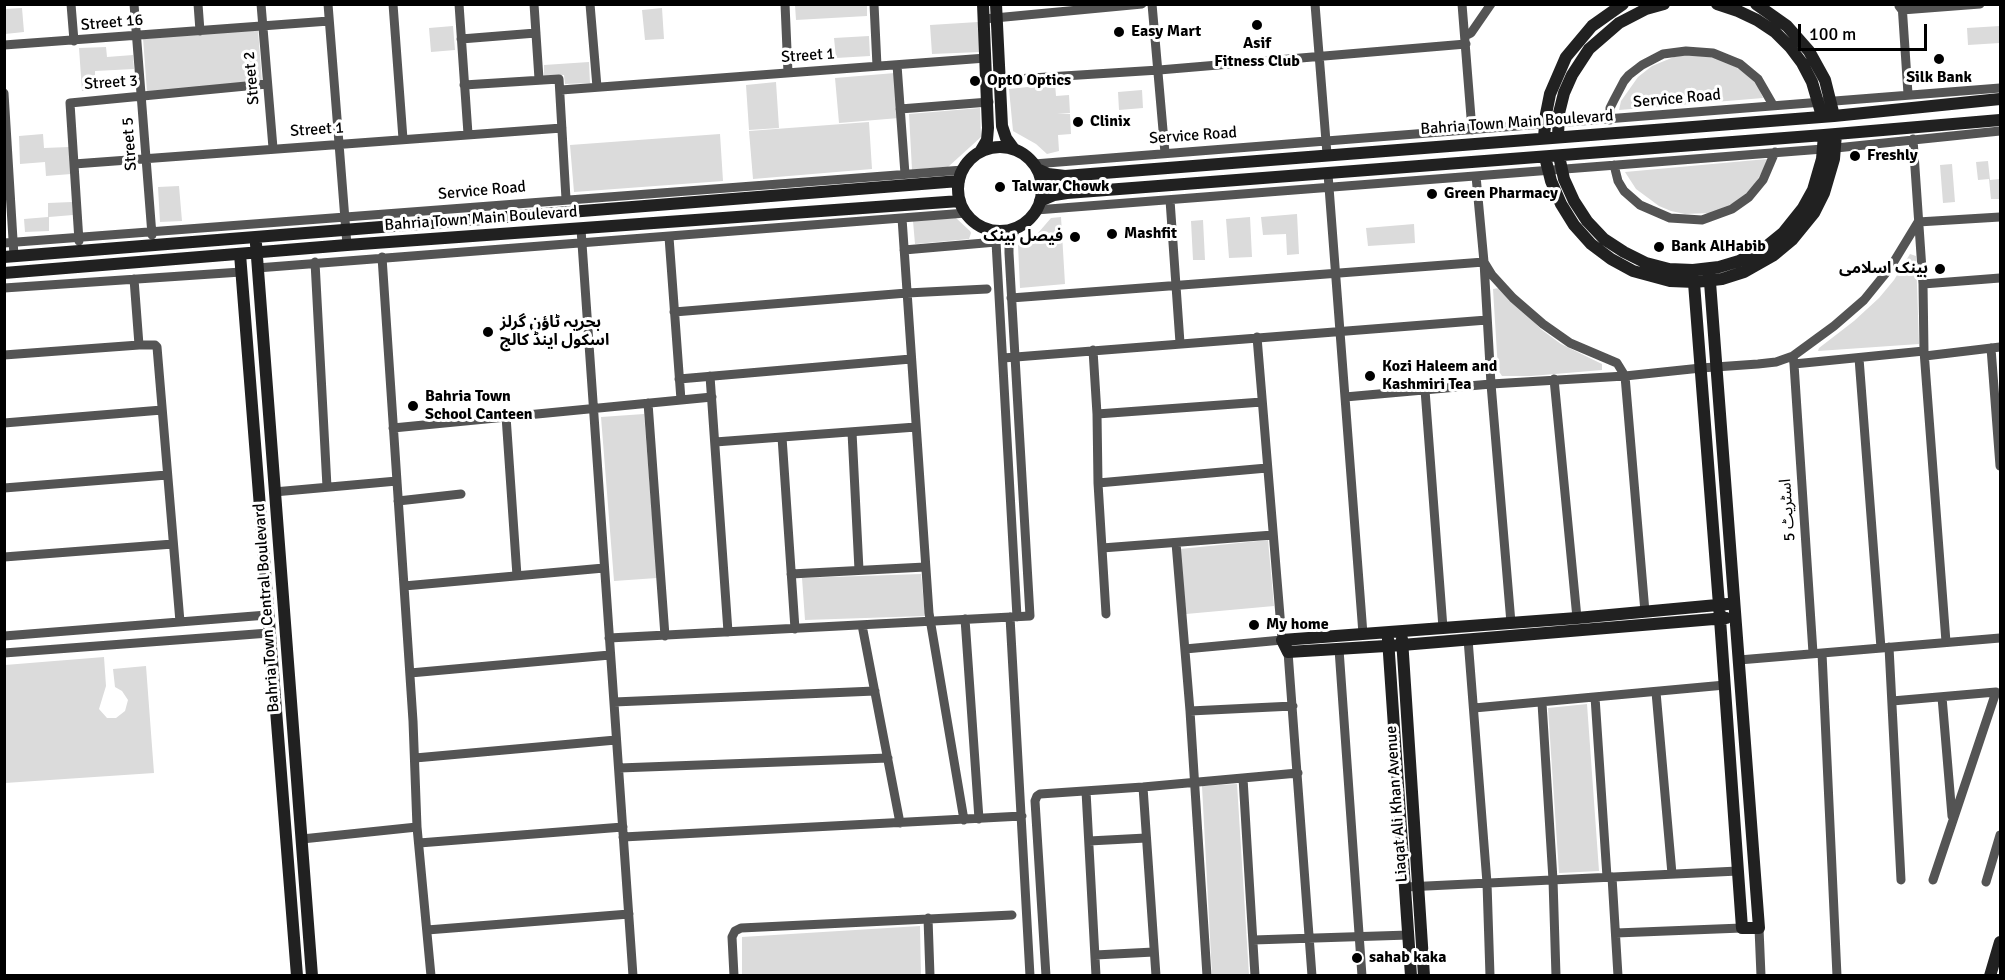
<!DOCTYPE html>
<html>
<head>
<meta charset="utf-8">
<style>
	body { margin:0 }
	#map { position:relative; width:2005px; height:980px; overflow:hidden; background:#fff; font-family:Signika,sans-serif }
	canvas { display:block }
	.frame { position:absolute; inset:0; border:6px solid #000; pointer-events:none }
	.scale { position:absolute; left:1798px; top:24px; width:129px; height:27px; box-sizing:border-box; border:3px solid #000; border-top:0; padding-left:8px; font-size:18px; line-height:21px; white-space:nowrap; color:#000; -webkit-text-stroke:4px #fff; paint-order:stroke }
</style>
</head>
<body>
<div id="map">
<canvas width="2005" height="980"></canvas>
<div class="frame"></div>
<div class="scale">100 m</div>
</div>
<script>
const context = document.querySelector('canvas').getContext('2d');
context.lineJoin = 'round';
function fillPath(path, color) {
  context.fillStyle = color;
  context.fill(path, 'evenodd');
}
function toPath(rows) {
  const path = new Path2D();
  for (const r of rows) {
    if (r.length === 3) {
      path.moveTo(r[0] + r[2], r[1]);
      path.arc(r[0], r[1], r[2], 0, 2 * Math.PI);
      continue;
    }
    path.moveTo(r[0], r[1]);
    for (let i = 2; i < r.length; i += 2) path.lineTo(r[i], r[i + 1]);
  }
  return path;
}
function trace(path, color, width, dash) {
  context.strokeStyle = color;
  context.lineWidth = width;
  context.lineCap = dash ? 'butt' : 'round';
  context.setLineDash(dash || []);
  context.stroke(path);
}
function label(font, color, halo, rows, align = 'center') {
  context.font = font + ' Signika,"Noto Sans Arabic",sans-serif';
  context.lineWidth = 6;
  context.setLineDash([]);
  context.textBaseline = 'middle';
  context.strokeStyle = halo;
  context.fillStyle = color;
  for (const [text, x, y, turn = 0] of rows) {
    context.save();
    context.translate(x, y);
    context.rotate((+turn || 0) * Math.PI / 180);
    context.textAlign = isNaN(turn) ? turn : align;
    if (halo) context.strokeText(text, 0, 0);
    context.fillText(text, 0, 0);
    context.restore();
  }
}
fillPath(toPath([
	[795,5,867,5,867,16,796,20],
	[22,8,24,32,5,34,5,9],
	[662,8,664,39,645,40,642,10],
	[978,22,980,52,932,54,930,25],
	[453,26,455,50,431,52,429,28],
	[2000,26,2000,43,1968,45,1967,28],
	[258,30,262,82,147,92,143,38],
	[869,36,870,56,836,58,834,38],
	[106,47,107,57,133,55,134,69,95,71,95,90,82,91,79,48],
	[1689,54,1714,56,1738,67,1757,84,1763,98,1619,110,1621,101,1638,77,1652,66,1674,57],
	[589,62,590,83,565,84,564,75,544,76,544,65],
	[895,73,899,118,839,123,835,78],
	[776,82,779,128,749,130,746,85],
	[1055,84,1056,96,1069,95,1070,113,1057,114,1070,114,1071,134,1058,135,1059,151,1047,154,1036,144,1013,131,1009,89],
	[1142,90,1143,108,1119,110,1118,92],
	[980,108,981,137,948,167,912,170,909,114],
	[869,122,872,169,753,179,749,131],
	[43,134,44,148,69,147,71,174,46,176,45,162,20,164,19,136],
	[720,134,723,181,574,192,570,145],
	[1767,159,1767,164,1751,190,1736,202,1711,213,1685,214,1671,211,1659,206,1636,189,1625,172],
	[1988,161,1990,180,2000,179,2000,199,1991,199,1989,179,1978,180,1976,162],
	[1952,164,1955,202,1943,203,1940,165],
	[179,186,182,221,160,222,158,187],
	[72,202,73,215,49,217,49,231,25,232,24,219,48,217,48,203],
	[1297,214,1299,254,1287,255,1286,234,1263,235,1261,217],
	[1061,217,1065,284,1020,288,1018,245,1032,240,1051,218],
	[1250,217,1252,257,1229,258,1226,219],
	[956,218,970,231,971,233,969,239,915,244,913,221],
	[1203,220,1205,260,1193,260,1191,221],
	[1414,224,1415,243,1368,246,1366,228],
	[1910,254,1916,256,1919,344,1818,351,1819,348,1854,321,1879,298,1894,280],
	[1499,288,1542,330,1561,344,1602,364,1602,370,1531,376,1502,376,1498,370,1493,289],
	[644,414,657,578,614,581,601,417],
	[1268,540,1274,606,1186,614,1180,549],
	[921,574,925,616,805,620,802,578],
	[104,657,106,686,99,709,107,718,116,718,125,711,128,700,122,691,115,687,113,669,146,666,154,773,5,783,5,665],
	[1587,704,1599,871,1559,873,1548,708],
	[1237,784,1249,975,1212,975,1202,786],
	[920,926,921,975,742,975,742,937]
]), '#dbdbdb');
trace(toPath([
	[71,4,74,41],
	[134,4,152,235],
	[198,4,200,31],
	[261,4,273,148],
	[328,4,347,245],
	[393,4,403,139],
	[459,4,468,134],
	[534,4,539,79],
	[590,4,597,87],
	[785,4,788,73],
	[874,4,877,66],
	[1152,4,1165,153],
	[1315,4,1327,154],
	[1462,4,1472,130],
	[1902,4,1908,94],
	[1899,6,1902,10,1980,4],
	[984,19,1142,4],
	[1465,36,1471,33,1491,4],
	[461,39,536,33],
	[4,45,329,21],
	[897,65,905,174],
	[1000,80,1159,70,1466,44],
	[464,85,559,79,566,199],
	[561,90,986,58],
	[4,93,14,256],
	[900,109,989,102],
	[1610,120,1610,108,1614,100,1624,81,1629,75,1642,65,1663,54,1686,51,1713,53,1740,64,1758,79,1773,105],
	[1913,139,1923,284,1924,351,1946,642],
	[74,164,562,128],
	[1034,164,2000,88],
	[1614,165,1618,181,1624,191,1640,205,1670,218,1702,220,1732,209,1749,197,1763,180,1775,152],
	[1328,174,1363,634],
	[1476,176,1484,262,1491,384,1511,623],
	[1170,200,1180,343],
	[1036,210,1836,148,2000,131],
	[902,218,929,613,964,820],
	[581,229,633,976],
	[988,229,996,242,1017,617],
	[669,237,681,400],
	[79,241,70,103,267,84],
	[4,243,963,170],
	[904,250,996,242],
	[382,257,413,721,417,827,431,976],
	[315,262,327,487],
	[257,268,966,213],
	[134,279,139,345],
	[1923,284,2000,278],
	[4,288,241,272],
	[1011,298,1484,262,1492,275,1513,298,1543,324,1570,343,1617,363,1625,376,1645,612],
	[674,312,907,293,987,289],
	[1991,348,2000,466],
	[1093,350,1097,414,1098,483,1106,614],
	[4,355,139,345,155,345,157,347,180,622],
	[1793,356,1834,326,1864,300,1890,268,1918,222,2000,217],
	[1925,356,2000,347],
	[1003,358,1487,320],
	[1859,358,1881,648],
	[1794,364,1813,653],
	[710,376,728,632],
	[679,379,911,359],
	[1554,379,1577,618],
	[1425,390,1443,628],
	[1345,397,1491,384,1625,376,1701,368,1758,364,1776,362,1793,356,1794,364,1924,351],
	[648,403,665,636],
	[1097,414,1262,402],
	[506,416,517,576],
	[4,423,162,410],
	[393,428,712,397],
	[852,432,859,570],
	[782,437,795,629],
	[715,442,916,427],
	[1098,483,1267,468],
	[4,488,167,475],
	[274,492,397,481],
	[398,501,461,494],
	[1176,543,1190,711,1207,976],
	[1102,548,1273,535],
	[4,557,173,544],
	[791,574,925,567],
	[404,586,604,568],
	[1010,617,1030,976],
	[965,619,979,819],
	[862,625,900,823],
	[4,636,267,615],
	[609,638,1030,616,1009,253,1009,245,1016,228],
	[1468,639,1487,883,1490,976],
	[1889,647,1901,880],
	[1185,649,1282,640,1257,337],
	[1339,649,1362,976],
	[1288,652,1312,976],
	[4,653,269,633],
	[1822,653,1837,976],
	[1739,660,2000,638],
	[410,673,610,655],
	[1656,692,1672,874],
	[1595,697,1607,877],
	[1942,697,1952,816],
	[1892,701,1996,692,1933,880],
	[614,702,875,691],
	[1542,703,1553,880,1556,976],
	[1474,708,1725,685],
	[1190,711,1293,706],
	[415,758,616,740],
	[619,768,888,758],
	[1243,778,1255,976],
	[1143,787,1156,976],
	[1086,791,1096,976],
	[623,837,1022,816],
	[302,839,417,827],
	[1089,841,1146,838],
	[419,843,623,827],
	[1612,877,1618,976],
	[1986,882,2000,835],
	[1406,887,1738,871],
	[928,918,930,976],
	[1759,928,1761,976],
	[427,930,629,914],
	[1616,933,1742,928],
	[1253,940,1409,935],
	[1095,955,1154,952],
	[734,976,732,937,735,931,741,928,1012,915],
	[1046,976,1035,801,1037,796,1040,794,1143,787,1298,773]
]), '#545454', 9);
trace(toPath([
	[996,4,1002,126,1006,138,1014,149],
	[1717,4,1738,11,1757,20,1775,32,1790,47,1802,63,1812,82,1822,116],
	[1756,4,1787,26,1809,51,1825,80,1834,116],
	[1544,137,1546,114,1550,94,1566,57,1592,26,1623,4],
	[1558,137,1559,113,1564,93,1572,75,1589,49,1619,23,1646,9,1664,4],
	[1000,189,42],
	[980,152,987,140,988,128,983,4],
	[1559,156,1564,179,1574,201,1587,221,1604,239,1624,252,1646,263,1669,269,1693,270,1719,267,1739,261,1767,246,1783,233,1803,208,1813,190,1822,159,1824,135],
	[1545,157,1551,181,1561,204,1574,225,1591,244,1611,259,1633,271,1670,281,1695,282,1722,279,1744,272,1774,255,1792,240,1814,213,1824,193,1834,159,1836,134],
	[1037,169,1048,174,1065,176,1834,116,2000,99],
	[1040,201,1054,195,1067,193,1824,135,2000,120],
	[256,244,312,976],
	[240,254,297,976],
	[4,257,959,181],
	[1693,270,1719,605,1742,928,1759,928,1709,269],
	[4,273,347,245,960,201],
	[1726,618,1402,645,1288,652,1282,640,1577,618,1728,604],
	[1388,639,1411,976],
	[1402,639,1424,976],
	[1990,976,2000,942]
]), '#212121', 12);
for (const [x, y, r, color] of [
	[1257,25,6,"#000"],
	[1119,32,6,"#000"],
	[1939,59,6,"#000"],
	[975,81,6,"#000"],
	[1078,122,6,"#000"],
	[1855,156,6,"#000"],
	[1000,187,6,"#000"],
	[1432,194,6,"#000"],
	[1112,234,6,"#000"],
	[1075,237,6,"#000"],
	[1659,247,6,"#000"],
	[1940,269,6,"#000"],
	[488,332,6,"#000"],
	[1370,376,6,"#000"],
	[413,406,6,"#000"],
	[1254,625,6,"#000"],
	[1357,958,6,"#000"]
]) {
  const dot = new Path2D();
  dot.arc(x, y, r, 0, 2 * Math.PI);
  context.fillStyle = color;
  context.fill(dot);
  trace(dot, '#fff', 2);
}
label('16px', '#000', '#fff', [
	["Street 16",112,23,-5],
	["Street 1",808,56,-4],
	["Street 2",252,78,-95],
	["Street 3",111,83,-4],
	["Service Road",1677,99,-5],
	["Bahria Town Main Boulevard",1517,123,-4],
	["Street 1",317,130,-4],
	["Service Road",1193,136,-4],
	["Street 5",130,144,-94],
	["Service Road",482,191,-5],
	["Bahria Town Main Boulevard",481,219,-4],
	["اسٹریٹ 5",1788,510,-94],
	["Bahria Town Central Boulevard",267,608,-94],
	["Liaqat Ali Khan Avenue",1397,804,-94]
]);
label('bold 16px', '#000', '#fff', [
	["Easy Mart",1131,32],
	["Asif",1257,44,"center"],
	["Fitness Club",1257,62,"center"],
	["Silk Bank",1939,78,"center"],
	["OptO Optics",987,81],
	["Clinix",1090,122],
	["Freshly",1867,156],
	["Talwar Chowk",1012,187],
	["Green Pharmacy",1444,194],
	["Mashfit",1124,234],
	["فیصل بینک",1063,237,"right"],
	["Bank AlHabib",1671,247],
	["بینک اسلامی",1928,269,"right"],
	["بحریہ ٹاؤن گرلز",500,323],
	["اسکول اینڈ کالج",500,341],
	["Kozi Haleem and",1382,367],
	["Kashmiri Tea",1382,385],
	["Bahria Town",425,397],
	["School Canteen",425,415],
	["My home",1266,625],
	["sahab kaka",1369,958]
], 'left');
</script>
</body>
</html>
